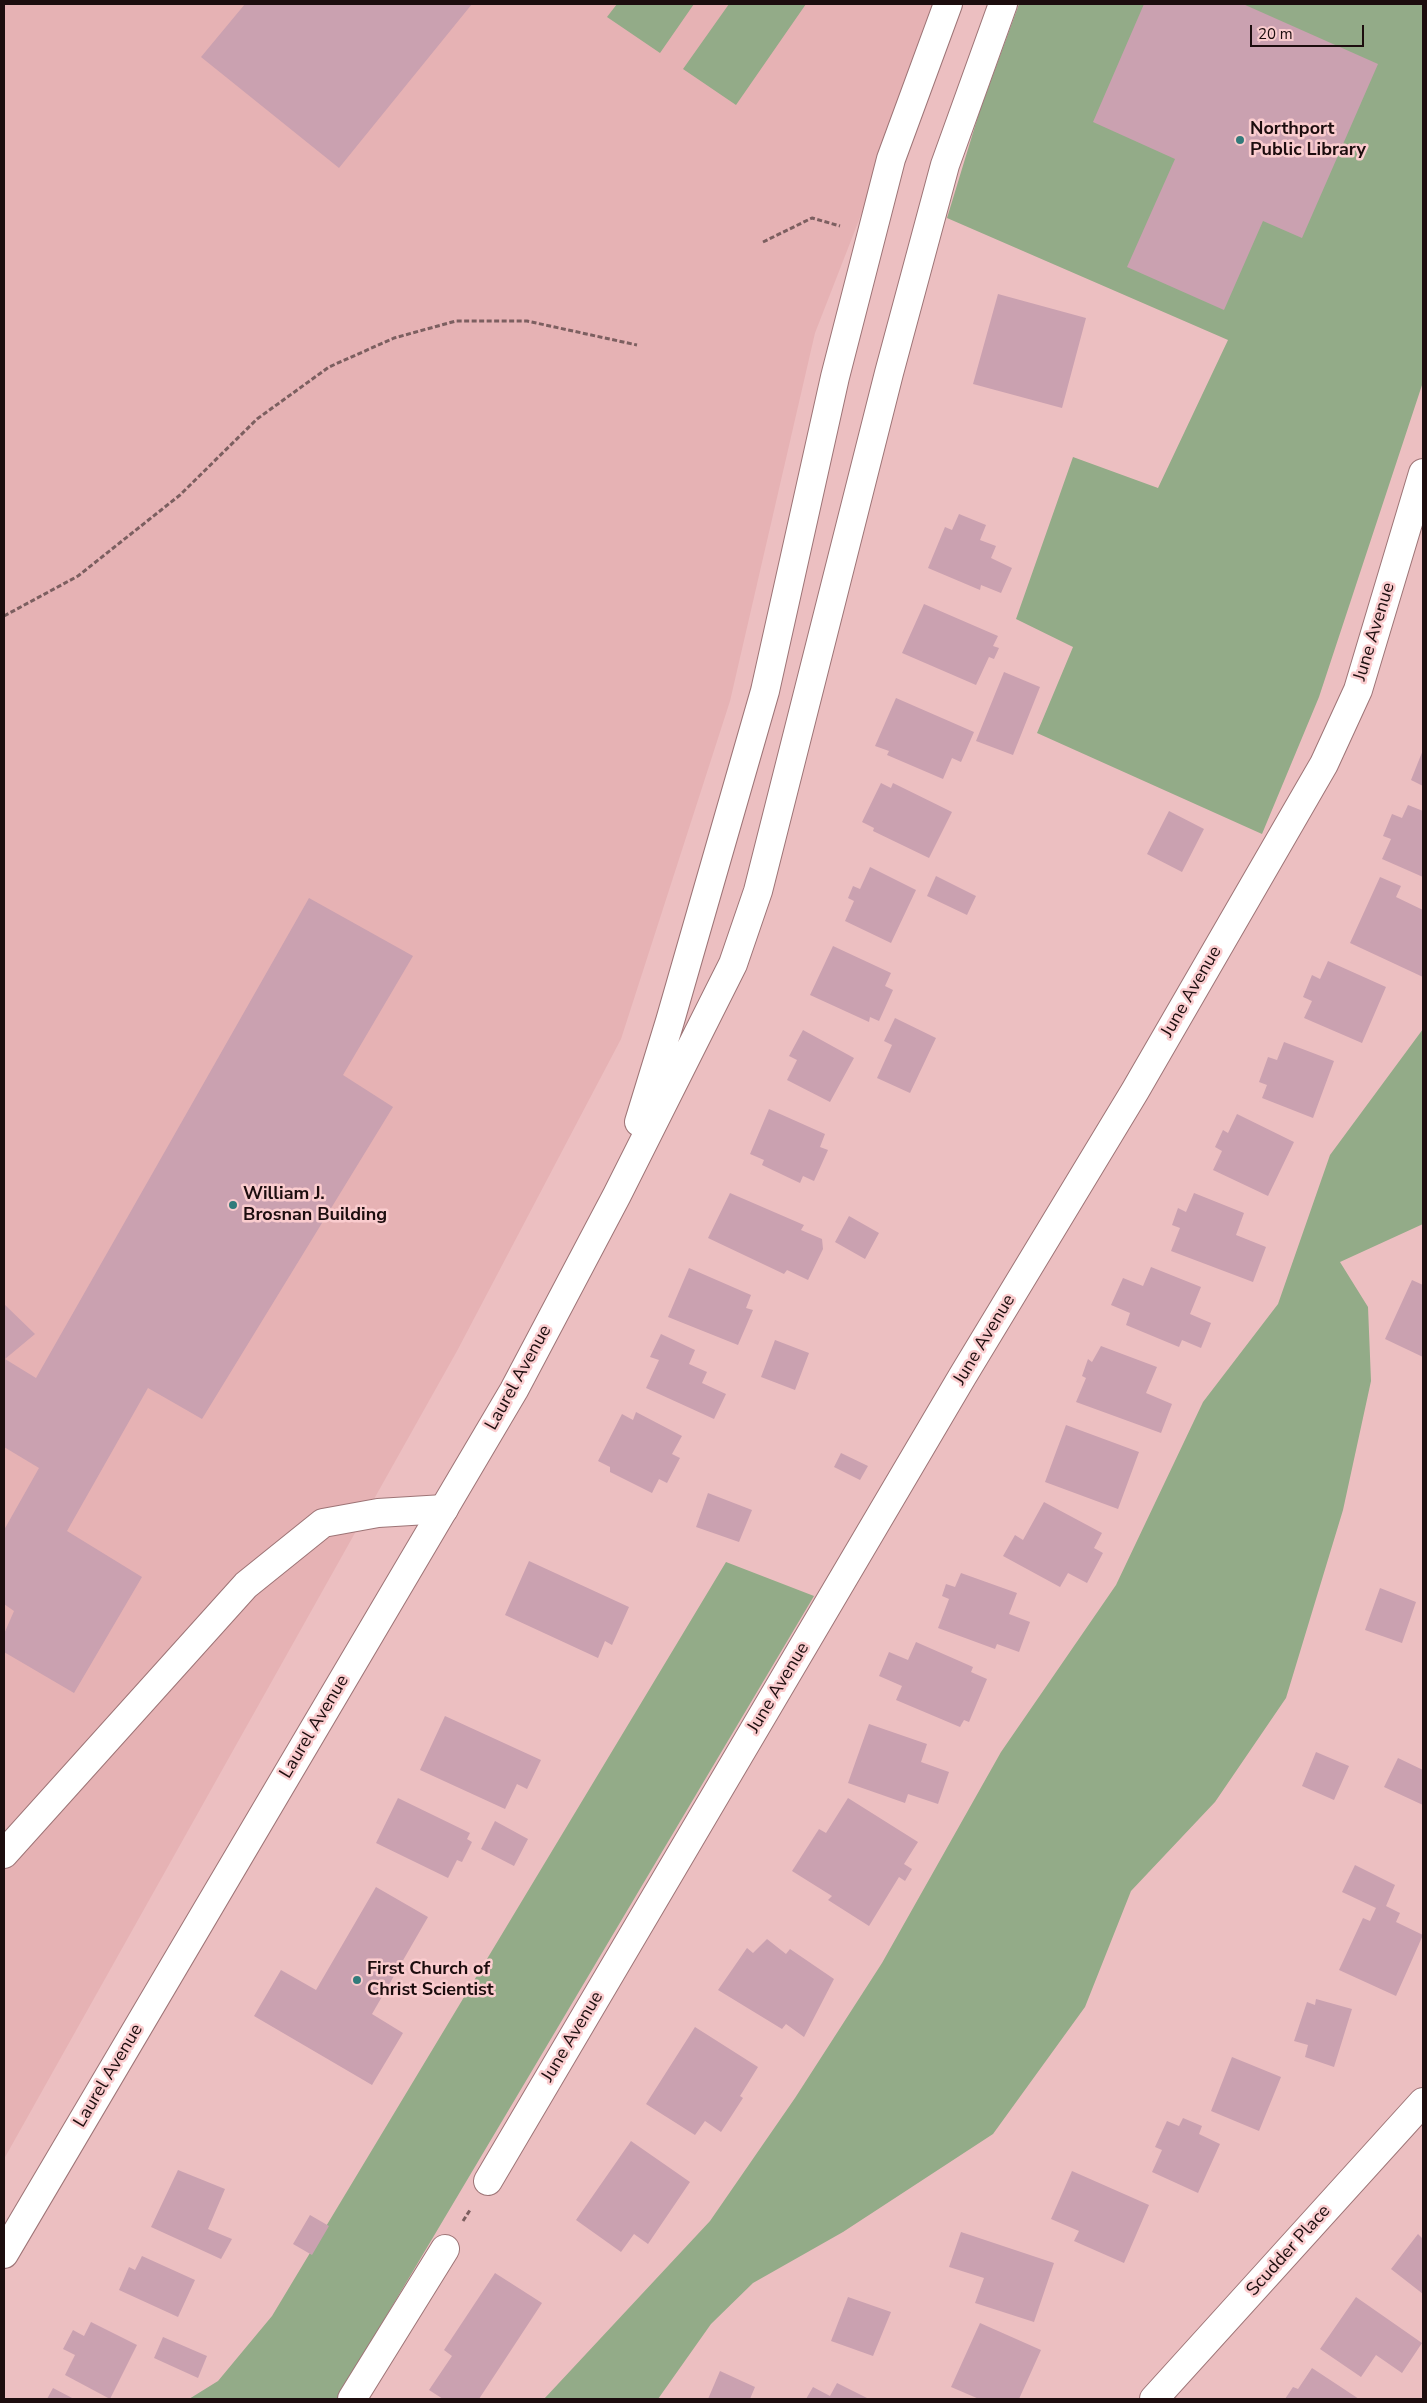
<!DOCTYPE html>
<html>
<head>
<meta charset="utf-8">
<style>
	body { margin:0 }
	#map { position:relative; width:1427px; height:2403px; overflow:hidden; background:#ecbfc1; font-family:"Nunito Sans",sans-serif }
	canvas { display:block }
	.frame { position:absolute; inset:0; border:5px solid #1c0d0e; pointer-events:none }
	.scale { position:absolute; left:1250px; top:25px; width:114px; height:22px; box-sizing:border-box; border:2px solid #1c0d0e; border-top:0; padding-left:6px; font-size:15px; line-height:18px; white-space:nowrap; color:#1c0d0e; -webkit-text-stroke:4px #faccce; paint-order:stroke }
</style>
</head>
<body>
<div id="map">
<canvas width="1427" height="2403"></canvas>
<div class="frame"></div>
<div class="scale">20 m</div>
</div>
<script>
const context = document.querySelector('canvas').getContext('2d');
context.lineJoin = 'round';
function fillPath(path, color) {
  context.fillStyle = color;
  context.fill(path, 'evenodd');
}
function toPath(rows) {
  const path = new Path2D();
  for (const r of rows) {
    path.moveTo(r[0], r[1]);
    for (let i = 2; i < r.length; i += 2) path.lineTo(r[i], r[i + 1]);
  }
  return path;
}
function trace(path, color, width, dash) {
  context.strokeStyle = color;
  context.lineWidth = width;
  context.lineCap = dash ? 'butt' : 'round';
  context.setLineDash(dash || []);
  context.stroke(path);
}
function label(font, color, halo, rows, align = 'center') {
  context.font = font + ' "Nunito Sans",sans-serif';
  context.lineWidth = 5;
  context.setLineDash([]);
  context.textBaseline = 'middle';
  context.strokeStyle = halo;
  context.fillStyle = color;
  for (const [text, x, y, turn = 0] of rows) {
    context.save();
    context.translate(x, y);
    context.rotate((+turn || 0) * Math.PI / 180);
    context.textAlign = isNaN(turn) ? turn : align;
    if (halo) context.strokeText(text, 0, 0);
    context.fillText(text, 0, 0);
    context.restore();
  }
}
fillPath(toPath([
	[4,4,943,4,815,333,730,701,621,1039,457,1351,4,2159]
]), '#e6b2b4');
fillPath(toPath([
	[617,4,694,4,660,53,607,17],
	[729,4,806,4,736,105,683,69],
	[1019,4,1423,4,1423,382,1319,697,1262,834,1037,733,1073,647,1016,619,1073,457,1158,488,1228,340,947,218,979,113],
	[1423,1029,1423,1224,1340,1262,1368,1307,1371,1381,1343,1510,1286,1698,1215,1802,1131,1891,1085,2007,993,2134,843,2232,753,2283,711,2324,658,2399,544,2399,710,2221,795,2098,882,1963,1001,1752,1116,1585,1203,1402,1278,1304,1330,1155],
	[726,1562,814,1596,337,2399,189,2399,218,2381,272,2316]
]), '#93ab88');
fillPath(toPath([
	[245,4,472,4,339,168,201,57],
	[1144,4,1243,4,1378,64,1302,238,1263,221,1224,310,1127,267,1175,159,1093,122],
	[998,294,1086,318,1062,408,973,384],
	[959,514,986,525,980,540,996,546,991,558,1012,568,1001,593,981,585,980,590,928,568,945,527,952,530],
	[924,604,998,636,993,646,999,648,994,659,989,657,976,685,902,653],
	[1004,672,1040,687,1013,755,976,741],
	[896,698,974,732,961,762,952,758,943,779,887,755,889,751,875,746],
	[1423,750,1423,786,1411,780],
	[881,783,891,788,893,783,952,812,929,858,873,831,874,828,862,822],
	[1408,805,1423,811,1423,877,1382,859,1391,839,1383,836,1392,814,1402,818],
	[1169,811,1204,829,1182,872,1147,854],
	[870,867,916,890,891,943,845,921,854,901,848,898,853,886,860,889],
	[936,876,976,896,967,915,927,896],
	[1380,877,1401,886,1396,897,1423,910,1423,977,1350,943],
	[309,898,413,956,343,1075,393,1107,202,1419,148,1388,67,1531,142,1577,74,1693,4,1652,4,1634,14,1611,4,1604,4,1530,39,1468,4,1447,4,1304,35,1334,5,1359,36,1378],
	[833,946,891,973,885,986,893,990,879,1021,870,1017,869,1022,810,995],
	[1328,961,1386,987,1362,1043,1304,1018,1312,1001,1303,997,1312,975,1320,979],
	[895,1018,936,1038,910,1093,877,1078,892,1045,884,1041],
	[803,1030,854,1058,830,1102,787,1080,797,1060,789,1056],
	[1284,1042,1334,1061,1313,1118,1262,1098,1267,1085,1259,1082,1268,1057,1277,1060],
	[769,1109,825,1134,820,1147,828,1150,814,1181,803,1176,800,1183,762,1165,764,1160,750,1154],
	[1237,1114,1294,1142,1268,1196,1213,1170,1222,1151,1215,1147,1223,1130,1228,1133],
	[730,1193,804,1225,801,1230,822,1239,823,1249,808,1280,787,1270,784,1274,708,1238],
	[1194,1193,1244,1213,1236,1235,1266,1247,1253,1282,1171,1251,1180,1228,1172,1225,1178,1208,1186,1212],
	[849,1216,879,1233,865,1259,835,1242],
	[1151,1267,1201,1287,1190,1314,1211,1323,1201,1348,1182,1340,1179,1347,1126,1325,1130,1313,1111,1305,1123,1278,1143,1286],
	[689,1268,751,1295,746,1308,753,1310,738,1345,668,1317],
	[1412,1280,1423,1285,1423,1357,1385,1339],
	[661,1334,695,1350,689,1364,707,1372,702,1383,726,1394,714,1419,646,1388,659,1360,650,1357],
	[775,1340,809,1353,795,1390,761,1377],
	[1101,1346,1157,1367,1146,1393,1172,1404,1161,1433,1076,1402,1086,1378,1082,1376,1088,1359,1092,1362],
	[636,1412,682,1436,672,1454,680,1458,667,1483,659,1479,652,1493,610,1472,610,1467,598,1461,622,1414,633,1420],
	[1066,1425,1139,1452,1118,1509,1045,1482],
	[841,1453,868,1466,860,1480,834,1467],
	[708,1493,752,1510,739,1542,696,1527],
	[1044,1502,1102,1533,1094,1548,1103,1553,1087,1583,1068,1573,1060,1587,1003,1556,1015,1535,1023,1540],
	[529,1561,629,1607,612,1645,605,1641,598,1658,505,1615],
	[961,1573,1017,1593,1009,1614,1030,1622,1019,1652,997,1644,995,1649,938,1628,949,1599,942,1596,946,1584,955,1587],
	[1380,1588,1416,1602,1402,1643,1365,1630],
	[916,1642,973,1667,971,1672,987,1679,969,1722,964,1720,960,1727,896,1700,902,1686,879,1676,889,1652,908,1660],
	[445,1716,541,1760,527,1789,517,1784,505,1809,420,1770],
	[869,1724,927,1744,921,1762,949,1772,938,1804,908,1794,905,1803,848,1783],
	[1316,1752,1349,1766,1334,1800,1302,1786],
	[1398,1758,1423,1770,1423,1805,1384,1787],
	[398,1798,470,1833,467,1839,472,1842,462,1862,457,1860,448,1878,376,1843],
	[848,1798,918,1842,904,1864,912,1869,905,1881,899,1877,869,1926,828,1900,832,1896,792,1871,819,1829,826,1833],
	[495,1821,528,1839,514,1866,481,1849],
	[1355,1865,1395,1885,1386,1906,1400,1913,1396,1922,1423,1935,1396,1996,1339,1970,1363,1918,1370,1921,1376,1908,1342,1892],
	[376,1887,428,1917,372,2014,403,2033,372,2085,254,2016,281,1970,316,1990],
	[767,1939,786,1954,790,1949,834,1979,804,2037,786,2024,782,2029,718,1990,747,1948,753,1953],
	[1316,1999,1352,2009,1334,2067,1305,2057,1308,2045,1294,2041,1307,2002,1315,2005],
	[695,2027,758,2067,740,2096,743,2098,721,2132,705,2121,695,2135,646,2104],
	[1232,2057,1281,2077,1259,2131,1211,2111],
	[1183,2118,1202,2126,1199,2134,1220,2144,1198,2193,1152,2172,1162,2150,1155,2147,1167,2121,1179,2126],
	[631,2141,690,2182,648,2244,634,2234,621,2252,576,2220],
	[178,2170,225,2189,208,2229,232,2239,221,2259,151,2227],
	[1072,2171,1149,2205,1124,2263,1074,2241,1079,2231,1051,2219],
	[310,2215,329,2226,312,2255,293,2244],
	[961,2232,1054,2263,1034,2322,975,2303,984,2278,949,2267],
	[1418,2234,1423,2239,1423,2294,1391,2269],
	[142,2256,195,2280,178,2317,119,2290,129,2267,135,2270],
	[495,2273,542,2303,479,2399,443,2399,429,2390,452,2356,444,2350],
	[848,2297,891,2312,873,2356,831,2341],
	[1356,2297,1422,2343,1402,2373,1376,2355,1361,2377,1320,2349],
	[91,2322,137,2345,110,2399,65,2375,75,2355,63,2349,73,2330,84,2336],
	[980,2323,1041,2350,1019,2399,979,2399,951,2387],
	[163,2337,207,2356,198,2378,154,2358],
	[1312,2368,1359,2399,1285,2399,1293,2387,1298,2389],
	[720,2371,755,2387,750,2399,708,2399],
	[837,2383,869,2399,806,2399,813,2387,830,2396],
	[53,2388,74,2399,47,2399]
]), '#caa1b0');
const minor = toPath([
	[4,1854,246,1585,323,1523,378,1513,444,1509],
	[488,2181,962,1377,1135,1091,1324,764,1358,690,1423,473],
	[352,2399,445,2249],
	[1154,2399,1423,2102]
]);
const major = toPath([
	[639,1122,670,1021,765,691,835,377,891,159,948,4],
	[4,2254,514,1390,617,1195,733,964,758,891,889,373,945,165,1003,4]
]);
trace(minor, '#9d7476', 30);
trace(major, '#9d7476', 30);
trace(toPath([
	[763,242,812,218,840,226],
	[4,616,78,576,180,495,257,419,329,367,394,338,456,321,527,321,637,345],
	[463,2221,470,2210]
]), '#7c5f60', 3, [5, 2.5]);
trace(minor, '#fff', 28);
trace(major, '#fff', 28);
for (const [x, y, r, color] of [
	[1240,140,5,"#327b7b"],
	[233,1205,5,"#327b7b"],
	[357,1980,5,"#327b7b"]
]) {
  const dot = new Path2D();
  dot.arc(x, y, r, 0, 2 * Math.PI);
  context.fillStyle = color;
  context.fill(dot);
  trace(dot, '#faccce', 2);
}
label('bold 18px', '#1c0d0e', '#faccce', [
	["Northport",1250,130],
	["Public Library",1250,151],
	["William J.",243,1195],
	["Brosnan Building",243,1216],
	["First Church of",367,1970],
	["Christ Scientist",367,1991]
], 'left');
label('18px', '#1c0d0e', '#faccce', [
	["June Avenue",1375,632,-73],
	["June Avenue",1192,992,-60],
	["June Avenue",985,1340,-59],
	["Laurel Avenue",519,1378,-61],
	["June Avenue",779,1688,-59],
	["Laurel Avenue",315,1727,-59],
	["June Avenue",573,2037,-59],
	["Laurel Avenue",109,2076,-59],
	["Scudder Place",1289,2251,-48]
]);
</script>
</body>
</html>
